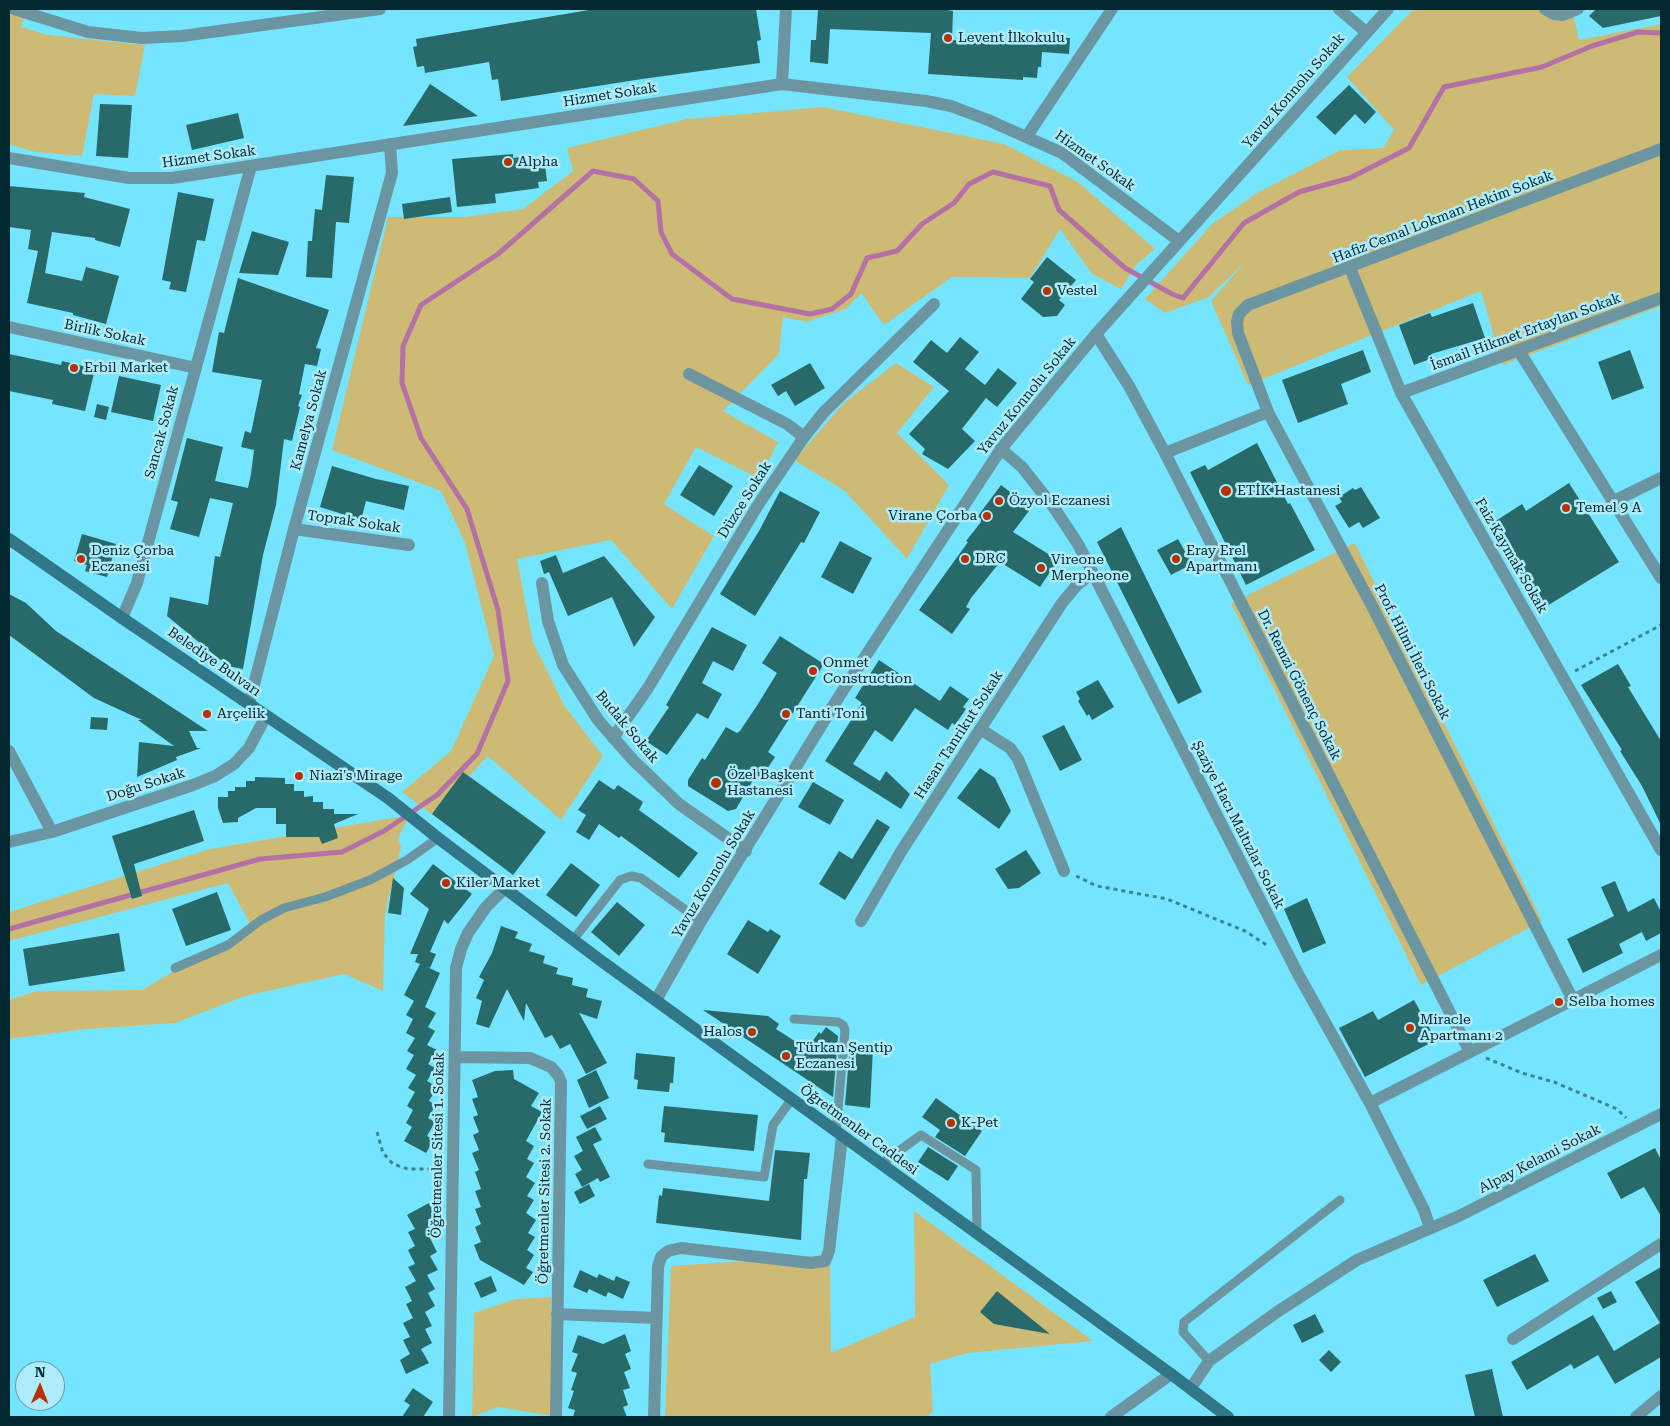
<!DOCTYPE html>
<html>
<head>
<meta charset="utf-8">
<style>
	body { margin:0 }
	#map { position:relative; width:1670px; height:1426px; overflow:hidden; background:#75e5ff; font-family:"Roboto Serif",serif }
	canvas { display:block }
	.frame { position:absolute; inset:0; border:10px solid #022830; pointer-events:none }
	.north { position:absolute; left:15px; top:1361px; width:50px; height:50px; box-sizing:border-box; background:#aeebfb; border:1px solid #699daa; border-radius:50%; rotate:1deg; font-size:14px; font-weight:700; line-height:20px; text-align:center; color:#022830 }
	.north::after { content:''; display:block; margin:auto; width:18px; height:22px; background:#b93002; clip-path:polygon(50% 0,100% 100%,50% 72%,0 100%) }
</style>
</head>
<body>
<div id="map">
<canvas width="1670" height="1426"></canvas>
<div class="frame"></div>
<div class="north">N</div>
</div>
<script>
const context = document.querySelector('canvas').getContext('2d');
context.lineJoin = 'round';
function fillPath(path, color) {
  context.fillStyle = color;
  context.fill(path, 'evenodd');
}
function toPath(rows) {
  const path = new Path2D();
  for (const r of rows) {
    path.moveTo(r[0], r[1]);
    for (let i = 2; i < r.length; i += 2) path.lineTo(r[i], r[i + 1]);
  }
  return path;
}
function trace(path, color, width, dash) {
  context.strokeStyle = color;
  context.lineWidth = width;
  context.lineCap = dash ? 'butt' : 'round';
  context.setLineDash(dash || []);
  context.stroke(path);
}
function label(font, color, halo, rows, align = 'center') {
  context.font = font + ' "Roboto Serif",serif';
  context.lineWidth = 5;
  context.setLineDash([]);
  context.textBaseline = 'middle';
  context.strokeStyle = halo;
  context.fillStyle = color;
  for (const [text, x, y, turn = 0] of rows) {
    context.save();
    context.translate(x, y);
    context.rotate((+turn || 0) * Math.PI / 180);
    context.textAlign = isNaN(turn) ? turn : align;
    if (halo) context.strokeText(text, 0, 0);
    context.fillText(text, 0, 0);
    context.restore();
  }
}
fillPath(toPath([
	[9,9,27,9,21,27,48,35,145,45,135,96,94,94,82,156,35,152,9,144],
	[1414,9,1572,9,1579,40,1661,24,1661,306,1502,365,1481,291,1248,385,1211,301,1245,262,1209,297,1165,313,1145,299,1212,224,1257,193,1340,150,1383,148,1394,130,1347,77],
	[823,107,1004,144,1078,182,1155,249,1137,264,1121,289,1092,274,1060,229,1030,278,952,277,884,325,861,293,846,309,806,322,783,317,779,354,723,411,778,442,760,479,696,447,664,504,714,536,672,609,611,540,517,559,533,642,564,705,603,756,561,820,488,756,433,815,402,792,451,751,494,656,465,543,441,491,332,450,388,217,465,217,523,209,573,171,567,148,687,119],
	[896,363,934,387,897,433,949,485,907,559,845,491,794,460,844,403],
	[1355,543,1542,921,1421,985,1231,603],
	[410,815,398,838,401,847,385,914,383,991,344,974,245,996,175,1023,86,1029,9,1039,9,1000,36,991,142,990,251,926,228,883,9,941,9,912,210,849],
	[914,1211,1093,1341,967,1353,930,1364,933,1411,927,1417,665,1417,671,1266,830,1255,831,1353,915,1317],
	[551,1297,553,1416,498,1407,472,1417,474,1313,515,1299]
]), '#cdbb75');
trace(toPath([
	[9,929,260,859,342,852,384,831,437,795,477,754,508,681,498,610,467,509,421,438,402,383,403,346,421,305,498,254,593,171,634,179,658,201,661,232,672,254,732,299,810,314,832,309,851,294,867,258,897,251,922,224,954,203,969,184,993,172,1050,186,1059,210,1125,268,1172,294,1183,298,1244,223,1299,192,1350,178,1409,148,1444,87,1542,67,1592,46,1638,32,1661,33]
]), '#b371a5', 5);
fillPath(toPath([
	[595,9,756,9,761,40,757,41,760,63,642,79,501,101,498,79,492,80,489,62,425,73,424,66,417,67,413,47,417,46,416,39],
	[818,9,941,9,953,11,952,40,1036,45,1037,36,1070,38,1069,54,1042,52,1041,67,1038,67,1037,78,1023,77,1023,80,928,74,931,33,830,29,828,64,810,62,811,40,816,40],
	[1596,9,1661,9,1661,16,1603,28,1589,16],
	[430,84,478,116,403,126],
	[1349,85,1376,112,1365,124,1355,114,1335,135,1316,117],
	[100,104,132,105,128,158,96,156],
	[238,113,244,138,192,150,186,125],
	[513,154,513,158,523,157,523,160,544,157,547,181,538,182,539,188,495,194,496,203,457,207,452,159],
	[326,175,354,177,349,223,336,222,332,278,306,277,308,241,312,241,315,209,322,210],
	[9,186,85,193,84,197,130,209,120,247,95,240,95,238,52,232,45,273,82,281,86,267,119,276,106,324,73,315,73,313,27,303,38,251,28,249,31,230,9,227],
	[178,192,214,199,205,241,197,240,186,292,169,289,171,282,162,280],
	[450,197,452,212,404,219,402,204],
	[252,231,289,242,278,275,239,273],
	[1047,257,1076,280,1059,300,1065,305,1057,316,1043,317,1021,299,1034,282,1030,279],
	[238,278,329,310,316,348,321,349,317,366,305,364,299,394,302,395,298,406,300,407,292,441,284,439,276,505,263,555,243,669,228,666,167,616,170,597,208,605,215,556,220,557,233,503,210,498,199,537,170,529,178,502,171,500,187,438,223,447,215,481,248,488,251,474,254,450,241,447,245,431,251,433,262,380,212,372,219,332,224,333],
	[1473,303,1485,338,1431,354,1433,358,1414,365,1399,325,1430,313,1432,317],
	[960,337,979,352,965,369,985,385,998,368,1017,383,997,407,986,398,962,429,975,441,948,469,922,454,925,449,909,434,949,391,913,362,931,340,947,353],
	[1363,350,1371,372,1341,384,1348,404,1298,423,1282,380],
	[1630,350,1644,388,1612,400,1598,362],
	[9,354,61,365,62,361,95,369,85,411,52,404,53,400,9,391],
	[810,363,825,388,795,406,786,391,778,396,771,385],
	[119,376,161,385,153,421,111,412],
	[97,404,109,407,106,420,94,417],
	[1257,443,1288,504,1290,503,1315,550,1246,585,1190,472,1205,465,1208,470],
	[699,465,733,486,714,516,680,495],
	[332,466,376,479,409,486,404,510,366,501,361,520,320,507],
	[1569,483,1619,562,1542,609,1491,524,1522,504,1526,511],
	[1001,485,1014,495,1012,498,1029,511,1013,532,1058,560,1040,587,1000,562,971,598,966,607,970,609,952,634,919,610,968,542,966,541,981,522,981,519,978,516],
	[1361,487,1380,518,1363,528,1359,522,1349,528,1335,506,1342,502,1339,497,1353,488,1355,490],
	[780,491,820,512,804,543,801,542,755,616,720,594,759,531],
	[1121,527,1202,692,1178,704,1097,542],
	[82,534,116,544,107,577,85,571,87,565,74,561],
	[1178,539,1192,564,1171,575,1157,550],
	[840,541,872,558,853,594,821,577],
	[556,555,563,573,604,556,655,617,634,647,612,597,568,616,549,572,544,574,540,561],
	[9,594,26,603,56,631,208,731,189,731,197,748,201,748,176,757,177,760,137,777,139,742,174,746,138,720,142,720,94,698,9,635],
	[712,627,747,645,733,671,713,661,702,683,722,694,708,719,697,713,667,755,646,741,669,707,666,705],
	[780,636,824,664,768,752,775,757,761,778,756,775,736,809,728,811,688,786,688,780,702,758,705,760,726,727,737,733,740,731,758,704,777,673,762,663],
	[879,660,940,701,950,686,969,699,963,707,966,709,955,725,952,723,948,730,915,708,892,742,875,730,853,764,880,781,886,771,910,794,901,809,825,761,862,703,855,698],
	[1618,664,1631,686,1628,687,1661,741,1661,825,1642,786,1620,751,1622,750,1581,685],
	[1098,680,1114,707,1092,720,1089,714,1087,716,1078,701,1080,699,1076,692],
	[91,717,108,718,107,730,90,729],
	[1064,725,1082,760,1060,771,1042,736],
	[980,768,995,778,1011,811,999,829,957,798],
	[463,772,546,832,513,875,432,814],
	[255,777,285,778,285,784,294,784,294,791,304,791,304,797,313,796,313,802,323,802,323,809,334,809,334,814,358,814,334,824,338,838,322,844,319,837,286,837,286,824,276,824,276,808,256,808,238,818,238,822,223,823,218,808,218,797,228,797,228,791,235,791,235,787,246,787,246,781,255,781],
	[599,780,614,790,618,785,643,802,639,810,698,853,679,878,621,836,619,838,599,824,589,840,576,832,586,815,578,810],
	[813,782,844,800,830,825,798,807],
	[194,810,204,841,134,864,142,896,132,899,112,836],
	[877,819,890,827,845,900,819,884,839,851,852,859],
	[1026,850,1041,873,1019,888,1008,889,995,869],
	[571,863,600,885,576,917,546,895],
	[433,864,472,894,448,924,444,920,430,952,436,954,430,968,425,966,440,973,425,1007,436,1013,428,1027,435,1031,427,1045,437,1050,428,1064,435,1068,427,1081,437,1087,429,1101,436,1105,428,1118,435,1122,427,1136,434,1140,426,1153,404,1141,412,1127,406,1123,413,1110,407,1106,415,1092,408,1088,416,1075,406,1069,414,1055,407,1051,415,1038,406,1033,413,1019,406,1015,414,1001,404,995,420,964,415,962,418,954,410,954,429,909,410,894],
	[393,878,404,888,401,915,388,913],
	[1615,881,1628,912,1654,898,1661,912,1661,933,1646,941,1642,932,1619,944,1623,953,1583,973,1567,939,1614,916,1601,887],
	[217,892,231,930,186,946,172,909],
	[1307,898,1326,943,1303,953,1284,909],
	[617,902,645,925,619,956,591,932],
	[748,920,768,932,770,929,781,936,758,974,727,954],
	[501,926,518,932,515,938,532,944,529,951,545,956,543,963,558,968,556,974,573,978,572,985,588,989,586,997,602,1001,597,1019,579,1013,607,1063,586,1074,570,1044,560,1049,552,1035,545,1038,526,1003,524,1021,507,989,489,1028,476,1024,482,1001,476,998,484,980,479,977,492,953],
	[119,933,125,971,29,986,23,949],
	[1414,1000,1436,1040,1365,1077,1339,1028,1373,1011,1378,1020],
	[703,1010,768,1016,779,1024,776,1029,807,1049,819,1032,821,1034,826,1027,838,1036,833,1097],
	[850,1046,873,1048,870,1108,845,1105],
	[636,1053,675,1057,673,1083,670,1083,669,1092,637,1089,638,1080,634,1079],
	[513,1070,514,1079,539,1093,531,1106,542,1112,526,1141,534,1146,527,1159,534,1163,526,1177,535,1183,527,1196,534,1200,526,1213,536,1220,528,1233,535,1237,527,1250,534,1255,526,1268,533,1272,524,1285,480,1260,474,1245,481,1242,475,1227,481,1224,475,1209,481,1207,475,1191,481,1189,475,1172,479,1170,472,1153,479,1150,473,1135,479,1132,473,1117,478,1115,472,1099,478,1097,472,1080,495,1071],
	[596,1070,609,1098,589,1108,577,1080],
	[936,1098,982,1131,965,1156,935,1137,940,1130,922,1117],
	[600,1106,607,1119,587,1129,580,1116],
	[664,1106,758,1115,754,1151,664,1142,665,1133,661,1132],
	[595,1127,602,1140,593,1144,610,1177,600,1182,598,1178,582,1187,575,1174,582,1170,574,1156,583,1151,576,1137],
	[928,1147,958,1166,948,1181,918,1162],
	[1655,1148,1661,1160,1661,1216,1644,1187,1621,1199,1607,1173],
	[775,1150,810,1153,807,1179,804,1179,801,1240,656,1223,659,1195,662,1196,663,1188,769,1201],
	[589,1184,595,1196,580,1204,574,1192],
	[429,1203,436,1217,430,1221,437,1234,430,1238,437,1252,430,1256,438,1270,427,1275,435,1289,428,1293,435,1306,425,1312,432,1326,425,1329,432,1343,421,1349,429,1363,406,1374,400,1360,410,1354,403,1340,410,1337,403,1323,413,1318,406,1304,412,1301,405,1287,416,1281,408,1267,415,1264,408,1250,415,1246,408,1232,415,1229,407,1215],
	[1535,1254,1549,1281,1497,1307,1483,1280],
	[1661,1267,1661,1357,1615,1384,1598,1355,1574,1369,1571,1364,1527,1390,1511,1362,1593,1315,1614,1351,1660,1323,1635,1282],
	[580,1270,597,1278,599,1274,614,1281,616,1276,630,1282,623,1299,608,1292,606,1297,589,1289,587,1293,573,1287],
	[491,1276,497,1291,481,1298,474,1283],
	[997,1291,1050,1334,994,1324,980,1312],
	[1611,1291,1617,1302,1603,1309,1597,1298],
	[1315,1314,1324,1332,1302,1343,1293,1325],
	[625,1334,631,1351,625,1354,631,1369,624,1372,630,1388,623,1390,628,1405,623,1407,627,1417,573,1417,575,1410,568,1408,574,1391,571,1390,577,1373,571,1371,578,1354,572,1352,578,1335,603,1344],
	[1329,1350,1341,1362,1331,1372,1319,1360],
	[1492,1369,1503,1417,1475,1417,1465,1375],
	[413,1388,433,1402,423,1417,402,1417,410,1405,404,1401]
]), '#286969');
trace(toPath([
	[1575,671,1661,625],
	[1076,876,1097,886,1167,899,1245,931,1268,946],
	[1486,1058,1522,1073,1554,1082,1617,1109,1626,1118],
	[377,1132,383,1153,393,1164,408,1169,439,1169]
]), '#3a8596', 3, [4, 4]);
trace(toPath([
	[573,940,620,880,631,876,641,878,701,921],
	[175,968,228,945,261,920,284,908,325,897,370,880,407,860,438,838],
	[794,1019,838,1022,843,1025,845,1030,836,1132],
	[648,1164,764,1177,773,1125,791,1100],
	[881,1164,921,1135,976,1170,977,1233],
	[1209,1361,1183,1332,1184,1322,1340,1200]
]), '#6b95a0', 9);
trace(toPath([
	[14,9,88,32,142,38,182,36,380,9],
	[1339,9,1366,32],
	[1545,9,1554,14,1563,15,1578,9],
	[782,84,786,9],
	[1027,136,1112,9],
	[9,158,129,178,172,178,782,84,926,101,951,106,988,120,1062,153,1179,241],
	[1350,268,1401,393,1661,850],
	[9,327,196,368],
	[1096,334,1129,386,1165,453,1470,1052],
	[1519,351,1661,578],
	[689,374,787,424,804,437],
	[1401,393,1661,298],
	[1001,449,1022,467,1055,509,1078,544,1298,974,1370,1103,1424,1210,1430,1228],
	[1165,453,1268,412],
	[1612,502,1661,478],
	[294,529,409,545],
	[542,583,548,621,563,665,598,720,633,760,679,804,746,851],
	[122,618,137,583,251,166],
	[249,704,294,529,392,173,390,144],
	[980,729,1010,748,1018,759,1064,871],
	[613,738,648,688,758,505,804,437,823,413,934,304],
	[9,751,52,832],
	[9,842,52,832,193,785,215,776,234,764,249,748,266,716],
	[861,921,902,850,1062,603,1077,585,1092,573],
	[1573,1000,1371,604,1268,412,1238,333,1237,322,1239,314,1248,305,1661,149],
	[455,1057,530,1058,551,1067,558,1075,561,1082,556,1417],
	[1370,1103,1661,955],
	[557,1314,656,1318],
	[1513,1339,1661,1244],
	[1191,1388,1209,1361,1277,1312,1357,1260,1459,1216,1661,1114],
	[449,1417,456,968,461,949,468,933,486,907,505,888],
	[654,1417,658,1267,661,1257,668,1251,681,1248,811,1263,825,1261,829,1251,842,1137],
	[1111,1417,1171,1374],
	[1636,1417,1661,1396]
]), '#6b95a0', 12);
trace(toPath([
	[656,1000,701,921,840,695,1001,449,1096,334,1388,9]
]), '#6b95a0', 12);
trace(toPath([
	[9,539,122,618,388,798,438,838,600,960,1171,1374,1228,1417]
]), '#317787', 12);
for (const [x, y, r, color] of [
	[948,38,5,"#b93002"],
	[508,162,5,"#b93002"],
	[1047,291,5,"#b93002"],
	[74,368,5,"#b93002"],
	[1226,491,6,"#b93002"],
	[999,501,5,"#b93002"],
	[1566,508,5,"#b93002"],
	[987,516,5,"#b93002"],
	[81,559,5,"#b93002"],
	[965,559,5,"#b93002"],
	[1176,559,5,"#b93002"],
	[1041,568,5,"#b93002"],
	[813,671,5,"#b93002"],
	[207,714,5,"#b93002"],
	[786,714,5,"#b93002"],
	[299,776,5,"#b93002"],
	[716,783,6,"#b93002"],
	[446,883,5,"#b93002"],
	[1559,1002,5,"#b93002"],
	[1410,1028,5,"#b93002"],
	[752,1032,5,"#b93002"],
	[786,1056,5,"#b93002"],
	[951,1123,5,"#b93002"]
]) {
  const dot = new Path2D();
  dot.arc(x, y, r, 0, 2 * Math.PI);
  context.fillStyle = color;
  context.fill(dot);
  trace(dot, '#aeebfb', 2);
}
label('14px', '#022830', '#aeebfb', [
	["Levent İlkokulu",958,38],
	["Alpha",518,162],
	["Vestel",1057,291],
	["Erbil Market",84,368],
	["ETİK Hastanesi",1237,491],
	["Özyol Eczanesi",1009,501],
	["Temel 9 A",1576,508],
	["Virane Çorba",977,516,"right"],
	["Deniz Çorba",91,551],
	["Eczanesi",91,567],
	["Eray Erel",1186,551],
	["Apartmanı",1186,567],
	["DRC",975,559],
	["Vireone",1051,560],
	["Merpheone",1051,576],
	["Onmet",823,663],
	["Construction",823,679],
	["Arçelik",217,714],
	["Tanti Toni",796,714],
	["Özel Başkent",727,775],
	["Hastanesi",727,791],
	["Niazi's Mirage",309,776],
	["Kiler Market",456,883],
	["Selba homes",1569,1002],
	["Miracle",1420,1020],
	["Apartmanı 2",1420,1036],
	["Halos",742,1032,"right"],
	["Türkan Şentip",796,1048],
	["Eczanesi",796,1064],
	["K-Pet",961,1123]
], 'left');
label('14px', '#022830', '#aeebfb', [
	["Yavuz Konnolu Sokak",1294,91,-49],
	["Hizmet Sokak",610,95,-9],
	["Hizmet Sokak",209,157,-8],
	["Hizmet Sokak",1095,161,35],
	["Hafiz Cemal Lokman Hekim Sokak",1443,217,-21],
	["İsmail Hikmet Ertaylan Sokak",1526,332,-20],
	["Birlik Sokak",105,333,12],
	["Yavuz Konnolu Sokak",1027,396,-51],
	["Kamelya Sokak",309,420,-75],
	["Sancak Sokak",162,432,-75],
	["Düzce Sokak",745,500,-58],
	["Toprak Sokak",354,522,8],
	["Faiz Kaymak Sokak",1511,556,60],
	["Prof. Hilmi İleri Sokak",1412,652,63],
	["Belediye Bulvarı",214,662,35],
	["Dr. Remzi Gönenç Sokak",1299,685,63],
	["Budak Sokak",627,727,50],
	["Hasan Tanrikut Sokak",959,735,-57],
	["Doğu Sokak",146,785,-18],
	["Şaziye Hacı Maltızlar Sokak",1238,825,63],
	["Yavuz Konnolu Sokak",714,874,-59],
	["Öğretmenler Caddesi",859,1130,36],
	["Öğretmenler Sitesi 1. Sokak",438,1145,-89],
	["Alpay Kelami Sokak",1540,1159,-27],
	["Öğretmenler Sitesi 2. Sokak",545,1191,-89]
]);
</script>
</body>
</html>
